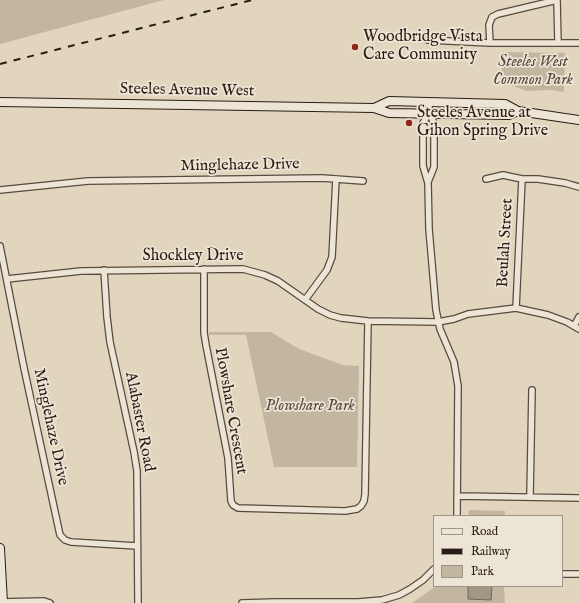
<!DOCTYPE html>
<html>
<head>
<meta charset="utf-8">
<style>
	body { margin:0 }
	#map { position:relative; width:579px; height:603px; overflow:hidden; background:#e1d6bd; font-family:"IM FELL English",serif }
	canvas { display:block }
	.legend { position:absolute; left:433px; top:515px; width:130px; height:72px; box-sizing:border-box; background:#ece4d4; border:1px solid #9e9488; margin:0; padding:5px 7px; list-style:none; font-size:12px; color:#291b15 }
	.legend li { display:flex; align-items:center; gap:8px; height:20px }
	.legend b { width:20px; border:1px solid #9e9488 }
</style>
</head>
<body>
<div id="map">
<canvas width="579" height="603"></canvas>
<ul class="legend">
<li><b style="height:5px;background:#ece4d4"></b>Road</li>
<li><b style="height:5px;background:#291b15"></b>Railway</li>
<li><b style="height:11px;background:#c2b6a0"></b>Park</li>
</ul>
</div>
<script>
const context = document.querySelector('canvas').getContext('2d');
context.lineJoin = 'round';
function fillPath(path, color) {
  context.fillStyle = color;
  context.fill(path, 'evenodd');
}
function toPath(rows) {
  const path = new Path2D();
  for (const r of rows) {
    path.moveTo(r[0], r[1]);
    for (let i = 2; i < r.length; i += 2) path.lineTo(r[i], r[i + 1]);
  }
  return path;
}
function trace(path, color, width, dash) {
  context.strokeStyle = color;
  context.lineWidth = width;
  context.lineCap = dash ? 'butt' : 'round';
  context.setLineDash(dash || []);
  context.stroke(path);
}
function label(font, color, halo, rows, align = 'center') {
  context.font = font + ' "IM FELL English",serif';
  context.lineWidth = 3.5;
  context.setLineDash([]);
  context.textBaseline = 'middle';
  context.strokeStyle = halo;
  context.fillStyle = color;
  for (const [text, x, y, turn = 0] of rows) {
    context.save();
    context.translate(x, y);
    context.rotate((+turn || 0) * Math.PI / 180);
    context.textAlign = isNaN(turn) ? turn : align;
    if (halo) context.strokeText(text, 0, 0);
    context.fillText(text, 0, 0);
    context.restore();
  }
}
fillPath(toPath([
	[0,0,164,0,0,44],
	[502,52,565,53,564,92,551,90,527,91,513,86,501,85],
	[209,332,271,332,299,349,343,365,359,366,357,467,274,467,246,335,209,335],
	[469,510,505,511,505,516,468,516],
	[436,586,504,586,505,603,412,603]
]), '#c2b6a0');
const water = toPath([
	[468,586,492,586,491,600,468,599,468,586]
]);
fillPath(water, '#a29684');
trace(water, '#726558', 1);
const minor = toPath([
	[557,0,558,43],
	[428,40,490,43,579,43],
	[490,43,489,25,492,17,498,14,557,0],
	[429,102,429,113,423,123,423,166,428,183,429,229,436,310,440,329,454,362,458,386,457,516],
	[486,179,503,175,522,179,538,179,565,183,579,187],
	[428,182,434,167,434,123,429,113],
	[0,190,88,181,322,178,363,181],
	[0,246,24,368,60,535,65,540,71,542,137,546],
	[204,269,204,333,206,345,228,458,231,501,233,505,238,508,345,511,357,509,361,506,364,501,365,494,368,321],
	[104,270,107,317,110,342,134,452,137,471,138,603],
	[7,279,81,271,243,269,265,275,278,281,318,309,330,315,341,318,368,321,438,322,454,319,468,314,516,308,548,315,567,322,579,329],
	[305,300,327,270,332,257,336,179],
	[516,308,522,179],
	[574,326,579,317],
	[458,496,579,498],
	[530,496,532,390],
	[562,574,579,574],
	[0,602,44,601,50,603],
	[242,603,275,602,358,602,382,600,399,595,410,589,423,580,434,569]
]);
const secondary = toPath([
	[0,102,374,108,389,113,509,115,518,111],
	[374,108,389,101,505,104,518,111,579,120],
	[0,548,3,603]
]);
trace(minor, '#574a3f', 8);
trace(secondary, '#291b15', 10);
trace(minor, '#ece4d4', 5.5);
trace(secondary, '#ece4d4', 8);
trace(toPath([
	[0,64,252,0]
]), '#291b15', 2, [7, 7]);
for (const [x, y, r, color] of [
	[355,47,4,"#8f2418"],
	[409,123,4,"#8f2418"]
]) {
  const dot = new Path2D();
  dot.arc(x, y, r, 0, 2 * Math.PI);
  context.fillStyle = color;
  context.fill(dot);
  trace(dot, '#ece4d4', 1.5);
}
label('16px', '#291b15', '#ece4d4', [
	["Woodbridge Vista",363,38],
	["Care Community",363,56],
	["Steeles Avenue at",417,114],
	["Gihon Spring Drive",417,132]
], 'left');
label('italic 16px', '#574a3f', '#ece4d4', [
	["Steeles West",533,63],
	["Common Park",533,81],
	["Plowshare Park",310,407]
]);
label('16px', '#291b15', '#ece4d4', [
	["Steeles Avenue West",187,91,1],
	["Minglehaze Drive",240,166,-1],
	["Beulah Street",506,243,-87],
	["Shockley Drive",193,257],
	["Plowshare Crescent",230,411,80],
	["Alabaster Road",139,422,79],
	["Minglehaze Drive",50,427,78]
]);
</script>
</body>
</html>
